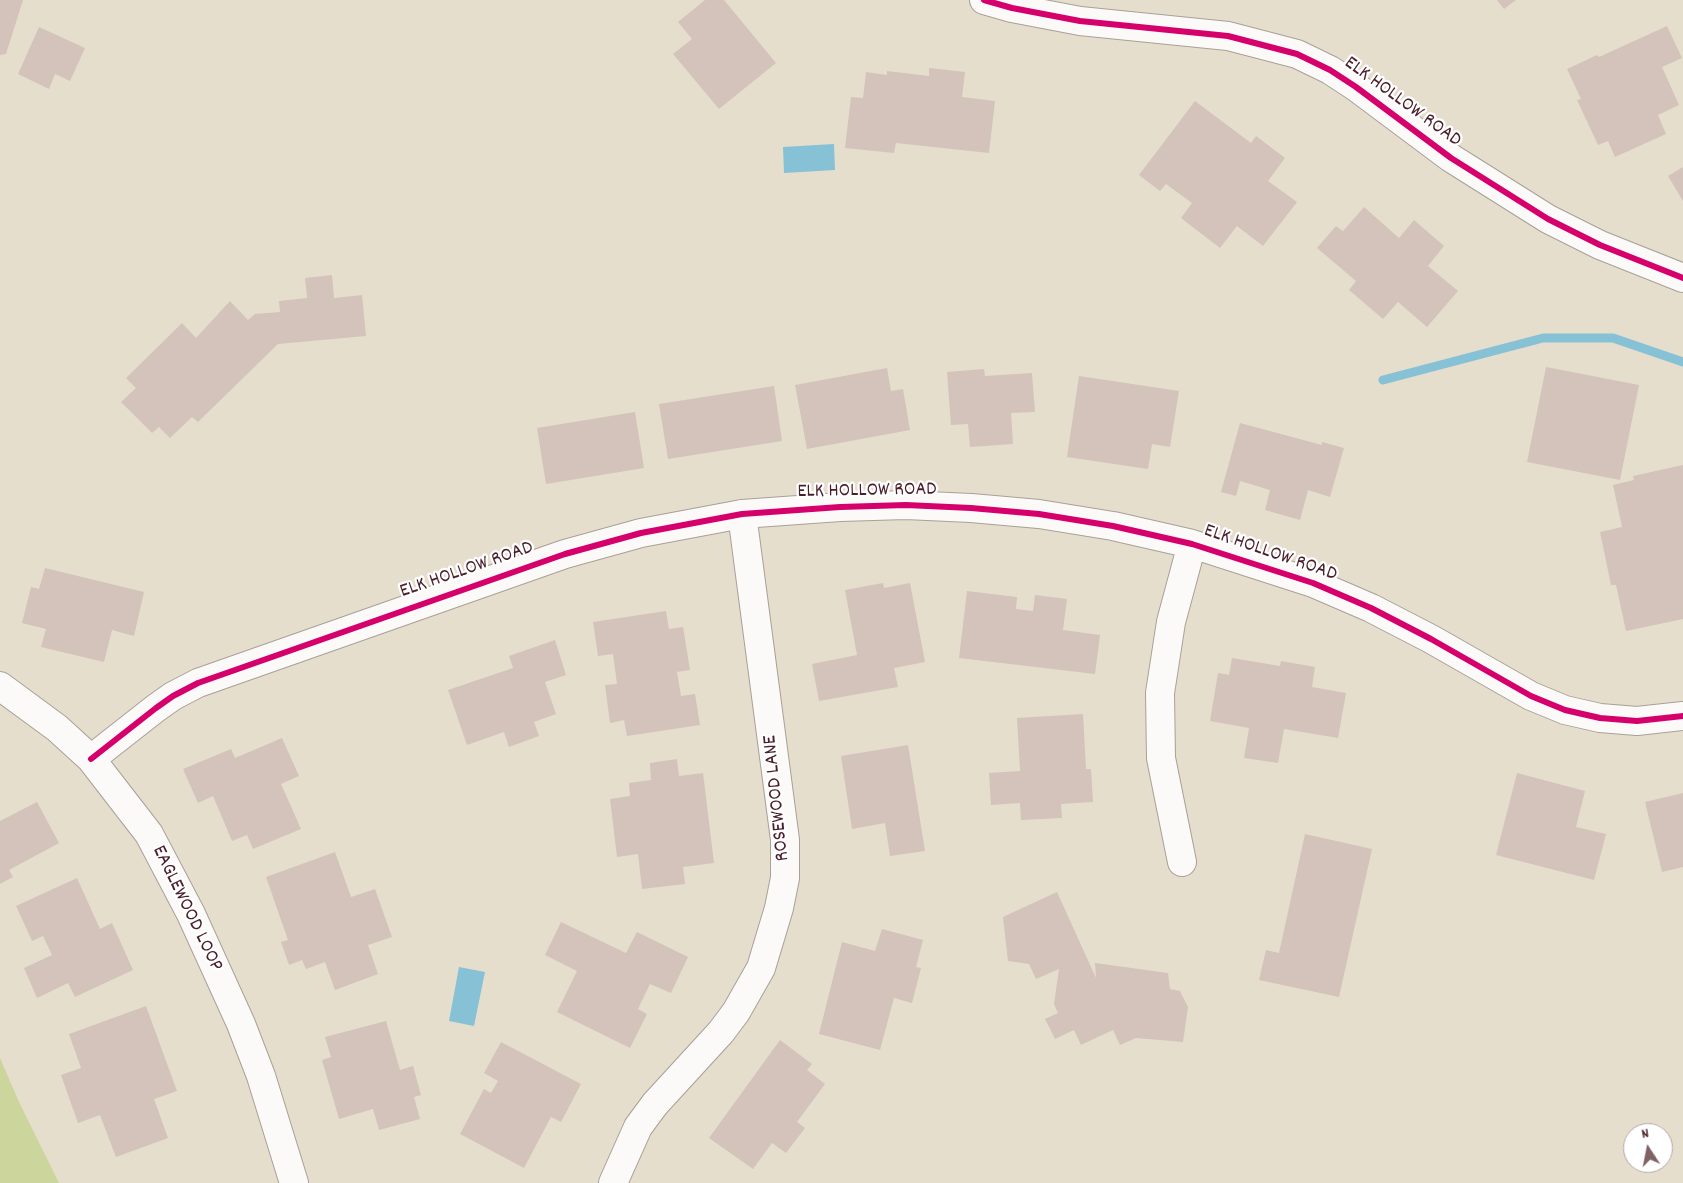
<!DOCTYPE html>
<html>
<head>
<meta charset="utf-8">
<style>
	body { margin:0 }
	#map { position:relative; width:1683px; height:1183px; overflow:hidden; background:#e5decd; font-family:Dekko,sans-serif }
	canvas { display:block }
	.north { position:absolute; left:1623px; top:1123px; width:50px; height:50px; box-sizing:border-box; background:#fff; border:1px solid #b7a5aa; border-radius:50%; rotate:349deg; font-size:14px; font-weight:700; line-height:20px; text-align:center; color:#4a1f2b }
	.north::after { content:''; display:block; margin:auto; width:18px; height:22px; background:#806264; clip-path:polygon(50% 0,100% 100%,50% 72%,0 100%) }
</style>
</head>
<body>
<div id="map">
<canvas width="1683" height="1183"></canvas>
<div class="north">N</div>
</div>
<script>
const context = document.querySelector('canvas').getContext('2d');
context.lineJoin = 'round';
function fillPath(path, color) {
  context.fillStyle = color;
  context.fill(path, 'evenodd');
}
function toPath(rows) {
  const path = new Path2D();
  for (const r of rows) {
    path.moveTo(r[0], r[1]);
    for (let i = 2; i < r.length; i += 2) path.lineTo(r[i], r[i + 1]);
  }
  return path;
}
function trace(path, color, width, dash) {
  context.strokeStyle = color;
  context.lineWidth = width;
  context.lineCap = dash ? 'butt' : 'round';
  context.setLineDash(dash || []);
  context.stroke(path);
}
function label(font, color, halo, rows, align = 'center') {
  context.font = font + ' Dekko,sans-serif';
  context.lineWidth = 4.5;
  context.setLineDash([]);
  context.textBaseline = 'middle';
  context.strokeStyle = halo;
  context.fillStyle = color;
  for (const [text, x, y, turn = 0] of rows) {
    context.save();
    context.translate(x, y);
    context.rotate((+turn || 0) * Math.PI / 180);
    context.textAlign = isNaN(turn) ? turn : align;
    if (halo) context.strokeText(text, 0, 0);
    context.fillText(text, 0, 0);
    context.restore();
  }
}
fillPath(toPath([
	[0,1058,19,1102,59,1183,0,1183]
]), '#cbd59c');
fillPath(toPath([
	[834,144,835,170,784,173,783,147],
	[459,967,485,972,474,1026,449,1021]
]), '#86c1d6');
trace(toPath([
	[1383,380,1543,338,1613,338,1683,362]
]), '#86c1d6', 9);
fillPath(toPath([
	[0,0,23,0,6,54,0,55],
	[705,0,724,0,776,63,719,109,673,54,692,39,678,22],
	[1497,0,1516,0,1504,9],
	[1667,26,1682,58,1662,67,1679,105,1658,115,1666,134,1615,157,1608,141,1598,145,1577,100,1581,99,1567,69,1597,55,1599,57],
	[39,27,85,48,70,81,55,74,49,89,18,74],
	[929,68,965,72,962,97,995,101,989,153,896,143,894,153,845,148,851,97,863,98,866,72,887,75,887,71,929,76],
	[1195,101,1251,143,1256,136,1285,158,1268,181,1297,202,1263,246,1237,226,1220,248,1181,218,1192,203,1166,184,1160,191,1139,175],
	[1683,167,1683,201,1668,176],
	[1364,207,1399,238,1414,220,1444,246,1428,266,1458,291,1427,327,1398,302,1383,319,1349,290,1356,281,1317,248,1336,226,1343,231],
	[332,275,334,298,362,295,366,336,278,344,198,422,192,417,170,438,159,427,152,433,121,402,136,388,126,378,182,323,196,338,230,301,248,320,255,314,280,312,279,301,307,298,305,278],
	[1546,367,1639,385,1620,480,1527,462],
	[887,368,891,391,903,389,910,430,807,449,795,385],
	[984,369,985,376,1032,373,1035,412,1011,413,1013,444,970,447,968,424,951,425,947,372],
	[1079,376,1179,391,1170,447,1152,444,1148,469,1067,457],
	[774,386,782,441,668,459,659,404],
	[635,412,644,468,546,484,537,428],
	[1240,423,1322,445,1322,442,1344,448,1330,497,1308,490,1300,520,1265,510,1270,490,1240,481,1236,496,1221,492],
	[1683,465,1683,619,1626,631,1616,585,1611,585,1600,532,1622,527,1613,485,1634,480,1633,476],
	[45,568,144,592,134,636,112,630,104,662,41,647,46,629,22,623,31,587,39,589],
	[883,583,884,588,910,583,925,662,894,668,898,687,819,701,812,664,857,655,845,590],
	[967,591,1017,597,1016,609,1033,611,1035,595,1067,599,1063,630,1100,635,1095,674,959,658],
	[666,611,669,629,683,627,690,670,677,672,681,696,695,694,700,725,627,736,624,720,610,723,605,685,617,684,613,654,598,656,593,622],
	[555,640,566,675,545,682,556,714,534,722,539,736,509,747,504,732,467,745,448,690,513,668,509,656],
	[1232,658,1280,666,1281,661,1315,667,1312,687,1346,693,1338,738,1284,729,1278,763,1244,758,1249,728,1210,721,1218,673,1229,675],
	[1083,714,1086,769,1091,769,1093,802,1061,804,1062,818,1021,820,1020,803,991,805,989,773,1020,771,1017,718],
	[282,738,299,776,281,784,301,829,253,849,247,835,232,841,213,796,198,803,183,769,231,749,235,758],
	[908,745,925,851,890,856,885,823,852,829,841,756],
	[677,759,679,776,703,773,714,863,683,867,685,884,642,889,638,854,617,857,610,799,630,796,629,783,651,780,650,763],
	[1517,773,1585,791,1576,827,1606,834,1594,880,1496,855],
	[1683,793,1683,867,1662,872,1645,802],
	[37,802,59,843,9,870,13,877,0,884,0,821],
	[1305,834,1372,849,1339,997,1259,980,1266,950,1279,953],
	[335,852,351,897,375,889,392,937,368,945,378,974,335,990,325,962,306,969,302,960,289,965,281,942,288,940,266,877],
	[77,878,100,929,112,923,133,970,75,997,68,983,37,998,24,968,52,955,43,936,32,941,16,906],
	[1057,892,1096,978,1095,963,1168,973,1170,989,1180,991,1188,1007,1183,1042,1136,1038,1120,1045,1113,1030,1081,1045,1074,1030,1055,1039,1045,1019,1058,1013,1054,1004,1059,969,1036,979,1029,964,1008,961,1003,917],
	[561,922,626,953,637,932,688,957,671,993,650,984,638,1009,647,1014,630,1048,557,1012,577,971,545,955],
	[882,929,923,940,916,967,921,968,912,1003,894,998,880,1050,819,1034,842,942,875,951],
	[146,1006,177,1091,154,1099,168,1138,116,1157,100,1115,78,1123,61,1075,81,1068,69,1034],
	[386,1021,400,1070,413,1066,421,1095,414,1097,420,1119,379,1130,373,1109,339,1119,322,1060,331,1057,325,1037],
	[780,1040,812,1064,807,1070,825,1084,797,1122,805,1128,786,1153,772,1143,753,1169,709,1138],
	[501,1042,581,1084,561,1122,551,1117,524,1168,460,1134,484,1089,491,1093,498,1081,484,1073]
]), '#d3c3bb');
const minor = toPath([
	[984,0,1012,8,1080,21,1228,36,1297,54,1330,70,1356,87,1451,158,1548,219,1600,245,1683,278],
	[0,686,57,728,91,759,149,834,191,914,241,1024,261,1076,294,1183],
	[91,759,156,708,173,696,198,683,565,554,641,533,742,514,840,507,906,505,971,508,1039,514,1113,526,1192,544,1313,583,1371,608,1431,639,1531,696,1565,710,1600,718,1637,721,1683,716],
	[1182,862,1161,758,1160,693,1171,622,1192,544],
	[613,1183,638,1127,655,1104,721,1032,736,1012,761,968,779,908,785,878,785,840,742,514]
]);
trace(minor, '#a9a098', 30);
trace(minor, '#fbfaf8', 28);
trace(toPath([
	[984,0,1012,8,1080,21,1228,36,1297,54,1330,70,1356,87,1451,158,1548,219,1600,245,1683,278],
	[91,759,156,708,173,696,198,683,565,554,641,533,742,514,840,507,906,505,971,508,1039,514,1113,526,1192,544,1313,583,1371,608,1431,639,1531,696,1565,710,1600,718,1637,721,1683,716]
]), '#d6006c', 6);
label('20px', '#4a1f2b', '#fff', [
	["ELK HOLLOW ROAD",1402,103,36],
	["ELK HOLLOW ROAD",867,492,-1],
	["ELK HOLLOW ROAD",1270,554,19],
	["ELK HOLLOW ROAD",467,571,-19],
	["ROSEWOOD LANE",778,798,-96],
	["EAGLEWOOD LOOP",186,909,64]
]);
</script>
</body>
</html>
